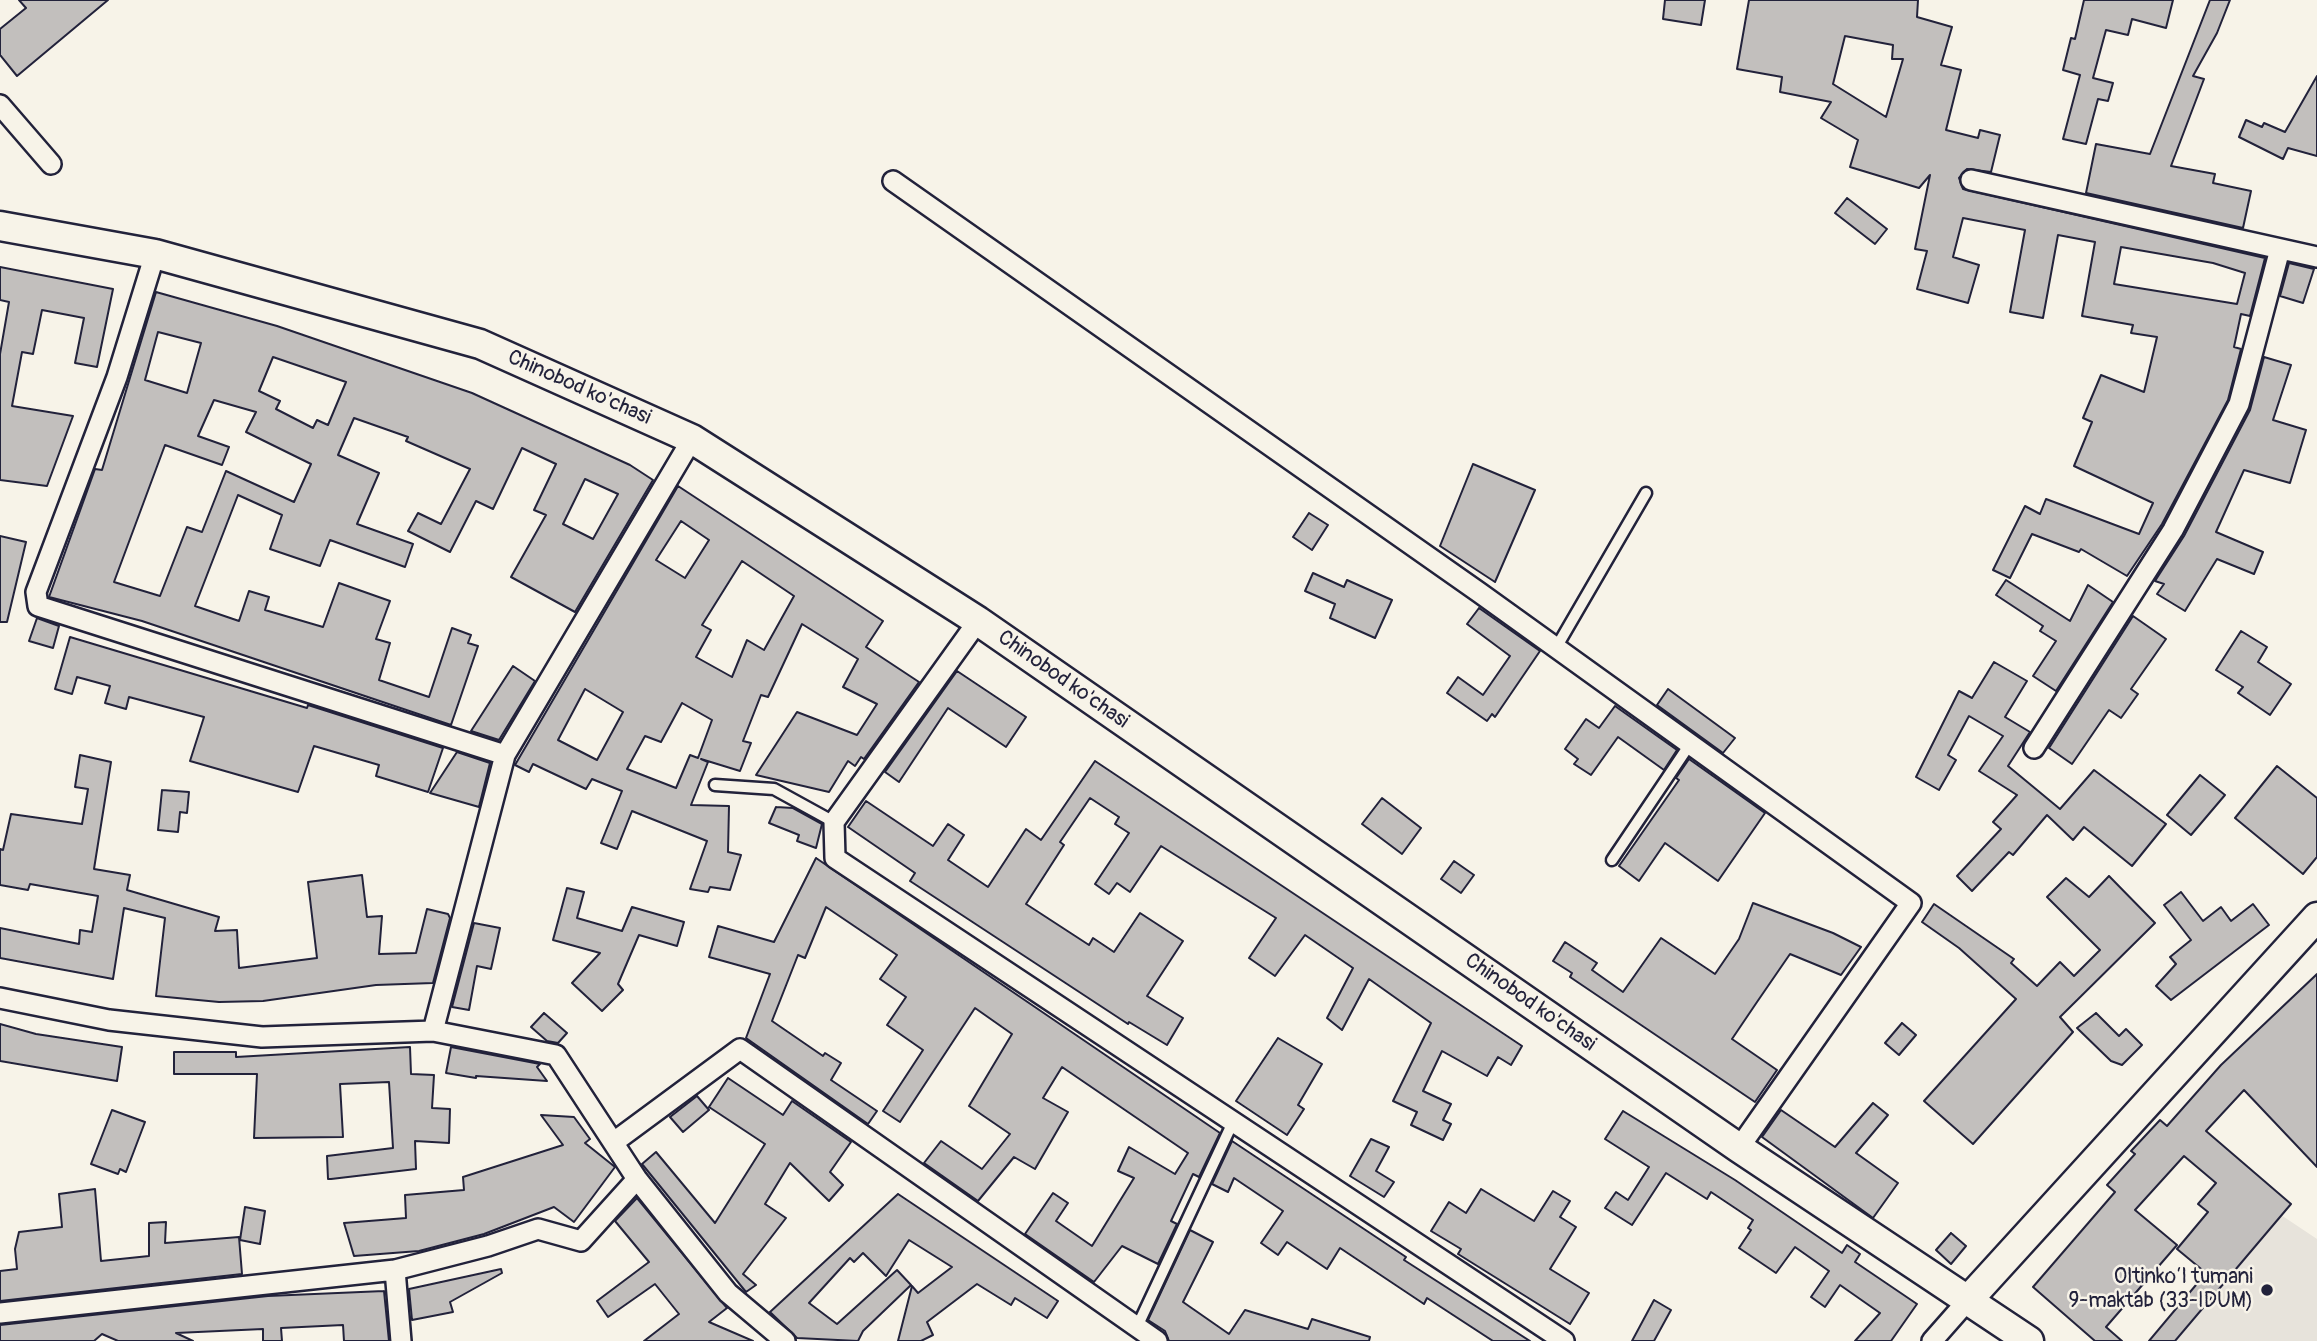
<!DOCTYPE html>
<html>
<head>
<meta charset="utf-8">
<style>
	body { margin:0 }
	canvas { display:block; background:#f7f3e8 }
</style>
</head>
<body>
<canvas width="2317" height="1341"></canvas>
<script>
const context = document.querySelector('canvas').getContext('2d');
context.lineJoin = 'round';
function fillPath(path, color) {
  context.fillStyle = color;
  context.fill(path, 'evenodd');
}
function toPath(rows) {
  const path = new Path2D();
  for (const r of rows) {
    path.moveTo(r[0], r[1]);
    for (let i = 2; i < r.length; i += 2) path.lineTo(r[i], r[i + 1]);
  }
  return path;
}
function trace(path, color, width, dash) {
  context.strokeStyle = color;
  context.lineWidth = width;
  context.lineCap = dash ? 'butt' : 'round';
  context.setLineDash(dash || []);
  context.stroke(path);
}
function label(font, color, halo, rows, align = 'center') {
  context.font = font + ' Pangolin,sans-serif';
  context.lineWidth = 5;
  context.setLineDash([]);
  context.textBaseline = 'middle';
  context.strokeStyle = halo;
  context.fillStyle = color;
  for (const [text, x, y, turn = 0] of rows) {
    context.save();
    context.translate(x, y);
    context.rotate((+turn || 0) * Math.PI / 180);
    context.textAlign = isNaN(turn) ? turn : align;
    if (halo) context.strokeText(text, 0, 0);
    context.fillText(text, 0, 0);
    context.restore();
  }
}
fillPath(toPath([
	[2281,1215,2317,1239,2317,1341,2175,1341]
]), '#e7e3db');
const building = toPath([
	[19,0,108,0,17,76,0,55,0,29,26,8,19,0],
	[1665,0,1705,0,1701,25,1663,19,1665,0],
	[1749,0,1918,0,1917,17,1952,27,1941,65,1961,70,1946,130,1978,138,1980,130,2000,135,1991,172,1967,169,1959,178,1963,189,2265,258,2250,316,2241,314,2234,347,2241,349,2228,400,2162,524,2127,576,2081,549,2079,552,2032,534,2010,578,1993,570,2025,506,2040,514,2046,499,2139,534,2153,503,2074,466,2092,422,2083,418,2101,375,2144,392,2157,337,2131,333,2133,325,2082,316,2095,242,2058,235,2043,318,2010,312,2025,230,1963,218,1953,257,1979,265,1968,303,1917,289,1927,251,1915,249,1930,175,1919,188,1850,167,1858,140,1821,118,1831,102,1780,92,1782,77,1737,69,1749,0],
	[1845,36,1893,45,1892,59,1903,59,1886,117,1833,84,1845,36],
	[2121,247,2213,263,2245,273,2237,304,2114,284,2121,247],
	[2084,0,2173,0,2166,28,2132,19,2128,35,2106,30,2093,78,2113,83,2108,101,2098,99,2086,144,2063,139,2080,75,2063,70,2071,38,2075,39,2084,0],
	[2210,0,2230,0,2217,33,2193,76,2204,79,2171,166,2215,174,2213,183,2251,191,2243,228,2086,193,2096,144,2150,154,2210,0],
	[2317,76,2317,156,2288,148,2283,159,2239,137,2246,120,2262,127,2264,123,2285,132,2317,76],
	[1847,198,1887,229,1875,244,1835,213,1847,198],
	[2289,263,2314,269,2303,303,2280,296,2289,263],
	[0,267,113,289,97,367,75,363,84,318,42,310,33,354,22,352,12,406,73,416,47,486,0,480,0,354,9,302,0,300,0,267],
	[156,292,277,326,472,393,630,465,653,480,575,612,511,577,546,515,534,510,556,464,522,448,493,509,476,501,450,552,408,531,418,513,441,524,470,469,406,441,408,437,354,418,338,455,379,473,357,524,413,544,405,567,330,540,320,566,270,549,282,515,238,495,195,606,239,621,249,591,269,597,265,610,323,627,339,583,390,601,376,639,390,643,379,680,429,697,452,628,471,635,468,643,478,646,451,725,142,621,49,597,95,469,102,470,156,292],
	[158,332,201,343,187,393,145,380,158,332],
	[273,357,346,382,328,425,317,420,313,428,276,409,280,401,259,391,273,357],
	[214,400,256,412,246,432,311,464,294,502,226,471,202,532,187,527,160,596,114,582,165,445,222,465,229,447,198,436,214,400],
	[585,479,618,494,593,539,563,524,585,479],
	[2264,357,2291,365,2273,420,2306,430,2290,483,2244,470,2216,532,2263,552,2254,574,2217,559,2185,611,2157,594,2164,584,2155,581,2184,536,2250,410,2264,357],
	[1473,464,1535,490,1495,582,1440,546,1473,464],
	[678,486,883,621,866,647,919,682,864,759,861,757,855,766,848,761,829,792,756,775,797,712,857,735,877,704,843,687,858,659,802,624,768,697,761,695,743,741,751,743,740,771,701,759,708,762,691,805,729,806,728,852,741,855,730,890,710,887,708,892,690,889,707,841,632,811,617,849,601,843,622,791,592,779,586,789,533,764,529,772,515,765,678,486],
	[681,521,709,540,685,578,656,560,681,521],
	[742,561,794,596,764,650,747,640,732,677,696,657,711,630,702,625,742,561],
	[585,689,623,712,597,760,558,740,585,689],
	[682,703,712,720,698,758,690,755,676,788,627,769,645,736,661,742,682,703],
	[1309,513,1328,525,1312,550,1293,537,1309,513],
	[0,536,26,542,7,622,0,622,0,536],
	[1313,573,1344,587,1347,580,1392,600,1375,638,1330,618,1335,604,1305,591,1313,573],
	[2006,580,2070,621,2088,585,2113,602,2056,691,2033,676,2056,641,2040,631,2043,626,1996,595,2006,580],
	[1479,608,1540,651,1495,717,1492,714,1487,721,1447,693,1458,677,1483,695,1510,656,1467,624,1479,608],
	[2133,616,2166,639,2131,689,2138,694,2121,718,2109,710,2072,764,2049,748,2133,616],
	[37,618,59,626,53,648,29,641,37,618],
	[2241,631,2267,647,2258,662,2291,684,2270,715,2238,693,2243,687,2216,670,2241,631],
	[70,637,307,708,308,705,443,748,428,792,376,776,379,765,314,746,298,792,190,761,204,717,129,697,126,709,105,703,110,686,77,677,72,694,55,689,70,637],
	[1994,662,2027,681,2005,717,2030,732,2008,766,2060,809,2094,770,2166,824,2132,866,2084,827,2073,840,2047,815,2013,855,2009,852,1972,891,1957,876,2001,829,1993,822,2017,795,1979,771,2003,736,1969,716,1948,755,1956,760,1939,790,1916,777,1959,691,1972,698,1994,662],
	[513,666,535,681,499,740,471,731,513,666],
	[957,671,1026,717,1006,747,948,708,899,782,885,772,957,671],
	[1668,689,1735,738,1723,753,1657,705,1668,689],
	[1615,706,1677,750,1664,770,1618,737,1591,775,1574,764,1578,759,1565,749,1586,719,1599,728,1615,706],
	[457,752,490,763,479,807,430,793,457,752],
	[80,755,111,762,94,869,130,875,127,890,219,917,215,931,237,930,239,968,317,958,308,882,362,875,367,917,382,916,379,954,416,953,427,909,448,914,450,918,433,983,376,985,263,1001,219,1002,156,996,165,918,124,908,113,979,0,958,0,928,79,944,80,930,92,932,98,896,30,884,28,890,0,885,0,849,3,850,11,814,82,824,88,789,75,787,80,755],
	[1689,759,1765,813,1718,881,1665,843,1639,881,1619,866,1679,780,1676,778,1689,759],
	[1095,761,1522,1046,1511,1065,1498,1057,1487,1076,1442,1051,1423,1091,1451,1104,1443,1120,1451,1124,1443,1140,1411,1125,1417,1112,1393,1101,1431,1023,1369,979,1342,1030,1327,1018,1353,968,1305,935,1275,976,1249,958,1276,918,1161,846,1130,892,1117,883,1109,894,1095,884,1129,833,1115,824,1119,817,1090,798,1060,842,1064,845,1026,904,1089,945,1093,938,1114,952,1140,913,1183,941,1147,996,1183,1018,1167,1045,1129,1022,1128,1024,910,881,915,873,848,827,866,801,933,846,948,824,964,835,948,860,988,887,1026,829,1041,840,1095,761],
	[2277,766,2317,798,2317,857,2303,874,2235,818,2277,766],
	[2200,775,2225,795,2191,835,2167,815,2200,775],
	[162,790,189,792,187,813,180,812,178,832,158,830,162,790],
	[1382,798,1421,828,1402,854,1362,824,1382,798],
	[776,807,793,808,822,824,816,848,797,841,799,835,769,823,776,807],
	[816,858,1220,1133,1199,1177,1193,1174,1171,1221,1177,1224,1158,1264,1122,1246,1094,1282,1025,1234,1053,1193,1068,1203,1056,1221,1092,1246,1134,1178,1118,1171,1129,1147,1175,1174,1188,1153,1062,1067,1043,1098,1068,1112,1035,1169,1014,1157,978,1201,924,1163,941,1141,982,1169,1010,1134,969,1106,1012,1034,975,1008,900,1122,883,1111,923,1050,887,1025,906,997,880,979,897,955,826,907,805,958,798,955,772,1021,823,1056,825,1053,841,1063,831,1080,877,1111,868,1124,746,1038,770,974,709,957,718,926,774,942,816,858],
	[1454,861,1474,875,1461,893,1441,879,1454,861],
	[2109,876,2155,923,2060,1017,2073,1032,1973,1144,1924,1101,2016,999,1959,948,1922,922,1934,904,2014,959,2011,963,2037,986,2060,962,2074,976,2100,950,2047,897,2066,878,2089,897,2109,876],
	[567,888,584,892,577,918,622,931,632,907,684,922,677,946,639,935,618,984,623,990,602,1011,572,983,600,953,553,940,567,888],
	[2181,892,2203,921,2221,907,2231,921,2253,904,2269,925,2171,1000,2156,986,2176,964,2170,957,2191,940,2164,905,2181,892],
	[1753,903,1833,933,1861,947,1841,975,1790,954,1757,1002,1732,1039,1777,1070,1755,1102,1570,977,1572,973,1553,961,1565,942,1597,963,1592,970,1623,992,1661,938,1715,974,1739,939,1753,903],
	[474,923,500,928,491,969,477,966,469,1010,452,1007,474,923],
	[2317,974,2317,1167,2244,1090,2206,1131,2291,1204,2175,1341,2149,1341,2206,1273,2177,1249,2208,1212,2198,1204,2216,1183,2184,1156,2135,1210,2177,1245,2106,1327,2122,1341,2095,1341,2033,1287,2115,1192,2107,1185,2135,1154,2131,1151,2160,1120,2167,1126,2221,1065,2317,974],
	[544,1013,567,1033,558,1043,547,1041,531,1027,544,1013],
	[2096,1013,2119,1036,2126,1029,2142,1045,2122,1065,2111,1061,2077,1028,2096,1013],
	[1902,1023,1916,1035,1899,1055,1885,1043,1902,1023],
	[0,1024,36,1034,122,1047,117,1081,0,1061,0,1024],
	[1278,1038,1322,1064,1298,1105,1304,1109,1287,1135,1236,1101,1278,1038],
	[410,1047,411,1074,434,1075,432,1108,450,1109,449,1143,415,1141,416,1169,331,1179,328,1179,327,1156,393,1148,389,1082,340,1084,343,1137,254,1138,257,1074,174,1074,174,1052,236,1052,236,1057,410,1047],
	[451,1047,540,1064,537,1067,547,1081,476,1076,476,1078,446,1073,451,1047],
	[728,1078,783,1115,792,1101,851,1142,830,1172,843,1185,829,1201,790,1163,765,1204,786,1218,743,1274,756,1285,746,1292,642,1164,656,1152,715,1223,765,1144,709,1107,728,1078],
	[697,1096,709,1110,683,1132,670,1117,697,1096],
	[1873,1103,1888,1115,1856,1153,1898,1183,1873,1218,1762,1137,1781,1110,1835,1147,1873,1103],
	[112,1110,145,1122,126,1172,120,1169,118,1174,91,1164,112,1110],
	[1623,1111,1735,1180,1842,1253,1847,1245,1860,1254,1855,1262,1917,1304,1891,1341,1855,1341,1880,1313,1840,1285,1825,1307,1811,1297,1829,1271,1795,1247,1776,1273,1739,1248,1751,1230,1748,1228,1753,1220,1711,1192,1707,1199,1666,1173,1632,1225,1605,1208,1616,1192,1628,1200,1649,1167,1605,1139,1623,1111],
	[541,1115,574,1117,590,1139,585,1143,615,1167,574,1222,554,1207,484,1234,419,1251,354,1256,344,1223,406,1218,405,1195,464,1190,463,1177,563,1145,541,1115],
	[1371,1139,1389,1147,1376,1171,1394,1182,1384,1197,1350,1176,1371,1139],
	[1232,1141,1406,1257,1404,1260,1530,1341,1493,1341,1427,1298,1424,1304,1340,1248,1327,1269,1287,1242,1278,1255,1261,1243,1283,1211,1234,1178,1228,1192,1212,1184,1232,1141],
	[95,1189,101,1261,149,1256,149,1223,166,1222,165,1243,239,1237,242,1274,0,1301,0,1271,17,1269,15,1249,19,1232,62,1227,59,1194,95,1189],
	[1481,1189,1534,1221,1553,1191,1570,1201,1560,1217,1576,1227,1550,1269,1589,1293,1570,1324,1458,1254,1461,1249,1431,1231,1449,1202,1466,1213,1481,1189],
	[898,1194,1058,1301,1047,1318,1015,1298,1011,1305,977,1284,927,1322,933,1335,921,1341,898,1341,912,1286,918,1293,952,1267,909,1240,886,1276,863,1253,854,1262,850,1258,809,1303,837,1324,897,1270,911,1285,863,1331,858,1341,797,1338,770,1312,898,1194],
	[637,1198,727,1308,709,1322,753,1341,644,1341,679,1314,655,1284,608,1317,597,1301,649,1262,615,1221,637,1198],
	[245,1207,265,1211,260,1244,240,1240,245,1207],
	[1190,1230,1213,1242,1183,1302,1229,1334,1245,1310,1308,1329,1312,1319,1370,1337,1369,1341,1169,1341,1165,1331,1148,1320,1190,1230],
	[1951,1233,1966,1246,1951,1264,1936,1250,1951,1233],
	[501,1269,502,1273,450,1302,453,1312,412,1320,409,1289,501,1269],
	[384,1291,389,1341,344,1341,343,1325,281,1328,282,1341,263,1341,263,1329,176,1333,193,1341,118,1341,102,1334,94,1341,0,1341,0,1325,268,1296,384,1291],
	[1654,1300,1671,1310,1654,1341,1632,1341,1654,1300]
]);
fillPath(building, '#c2bfbd');
trace(building, '#22223b', 2);
const lane = toPath([
	[1556,648,1646,493],
	[715,785,774,789,834,822],
	[1612,860,1690,744],
	[1137,1327,1233,1122]
]);
const street = toPath([
	[0,105,51,164],
	[1971,180,2317,257],
	[893,181,1480,593,1911,903,1739,1148],
	[155,254,117,377,36,592,38,606,505,755],
	[978,621,834,822,835,858,1564,1341],
	[2034,748,2173,530,2239,404,2280,249],
	[0,998,109,1020,262,1037,433,1031,556,1055,637,1179,728,1293,785,1341],
	[433,1031,505,755,692,439],
	[614,1142,740,1049,1157,1341],
	[395,1270,401,1341],
	[0,1313,395,1270,488,1246,538,1229,581,1241,637,1179],
	[1932,1341,1969,1299]
]);
const secondary = toPath([
	[0,226,155,254,480,344,692,439,978,621,1739,1148,2029,1341],
	[1969,1299,2317,917]
]);
trace(lane, '#22223b', 15);
trace(street, '#22223b', 24);
trace(secondary, '#22223b', 33);
trace(lane, '#f7f3e8', 10);
trace(street, '#f7f3e8', 19);
trace(secondary, '#f7f3e8', 28);
for (const [x, y, r, color] of [
	[2267,1290,7,"#22223b"]
]) {
  const dot = new Path2D();
  dot.arc(x, y, r, 0, 2 * Math.PI);
  context.fillStyle = color;
  context.fill(dot);
  trace(dot, '#f7f3e8', 2.5);
}
label('21px', '#22223b', '#f7f3e8', [
	["Chinobod ko'chasi",579,388,24],
	["Chinobod ko'chasi",1063,680,35],
	["Chinobod ko'chasi",1530,1003,35]
]);
label('21px', '#22223b', '#f7f3e8', [
	["Oltinko‘l tumani",2253,1278],
	["9-maktab (33-IDUM)",2253,1302]
], 'right');
</script>
</body>
</html>
